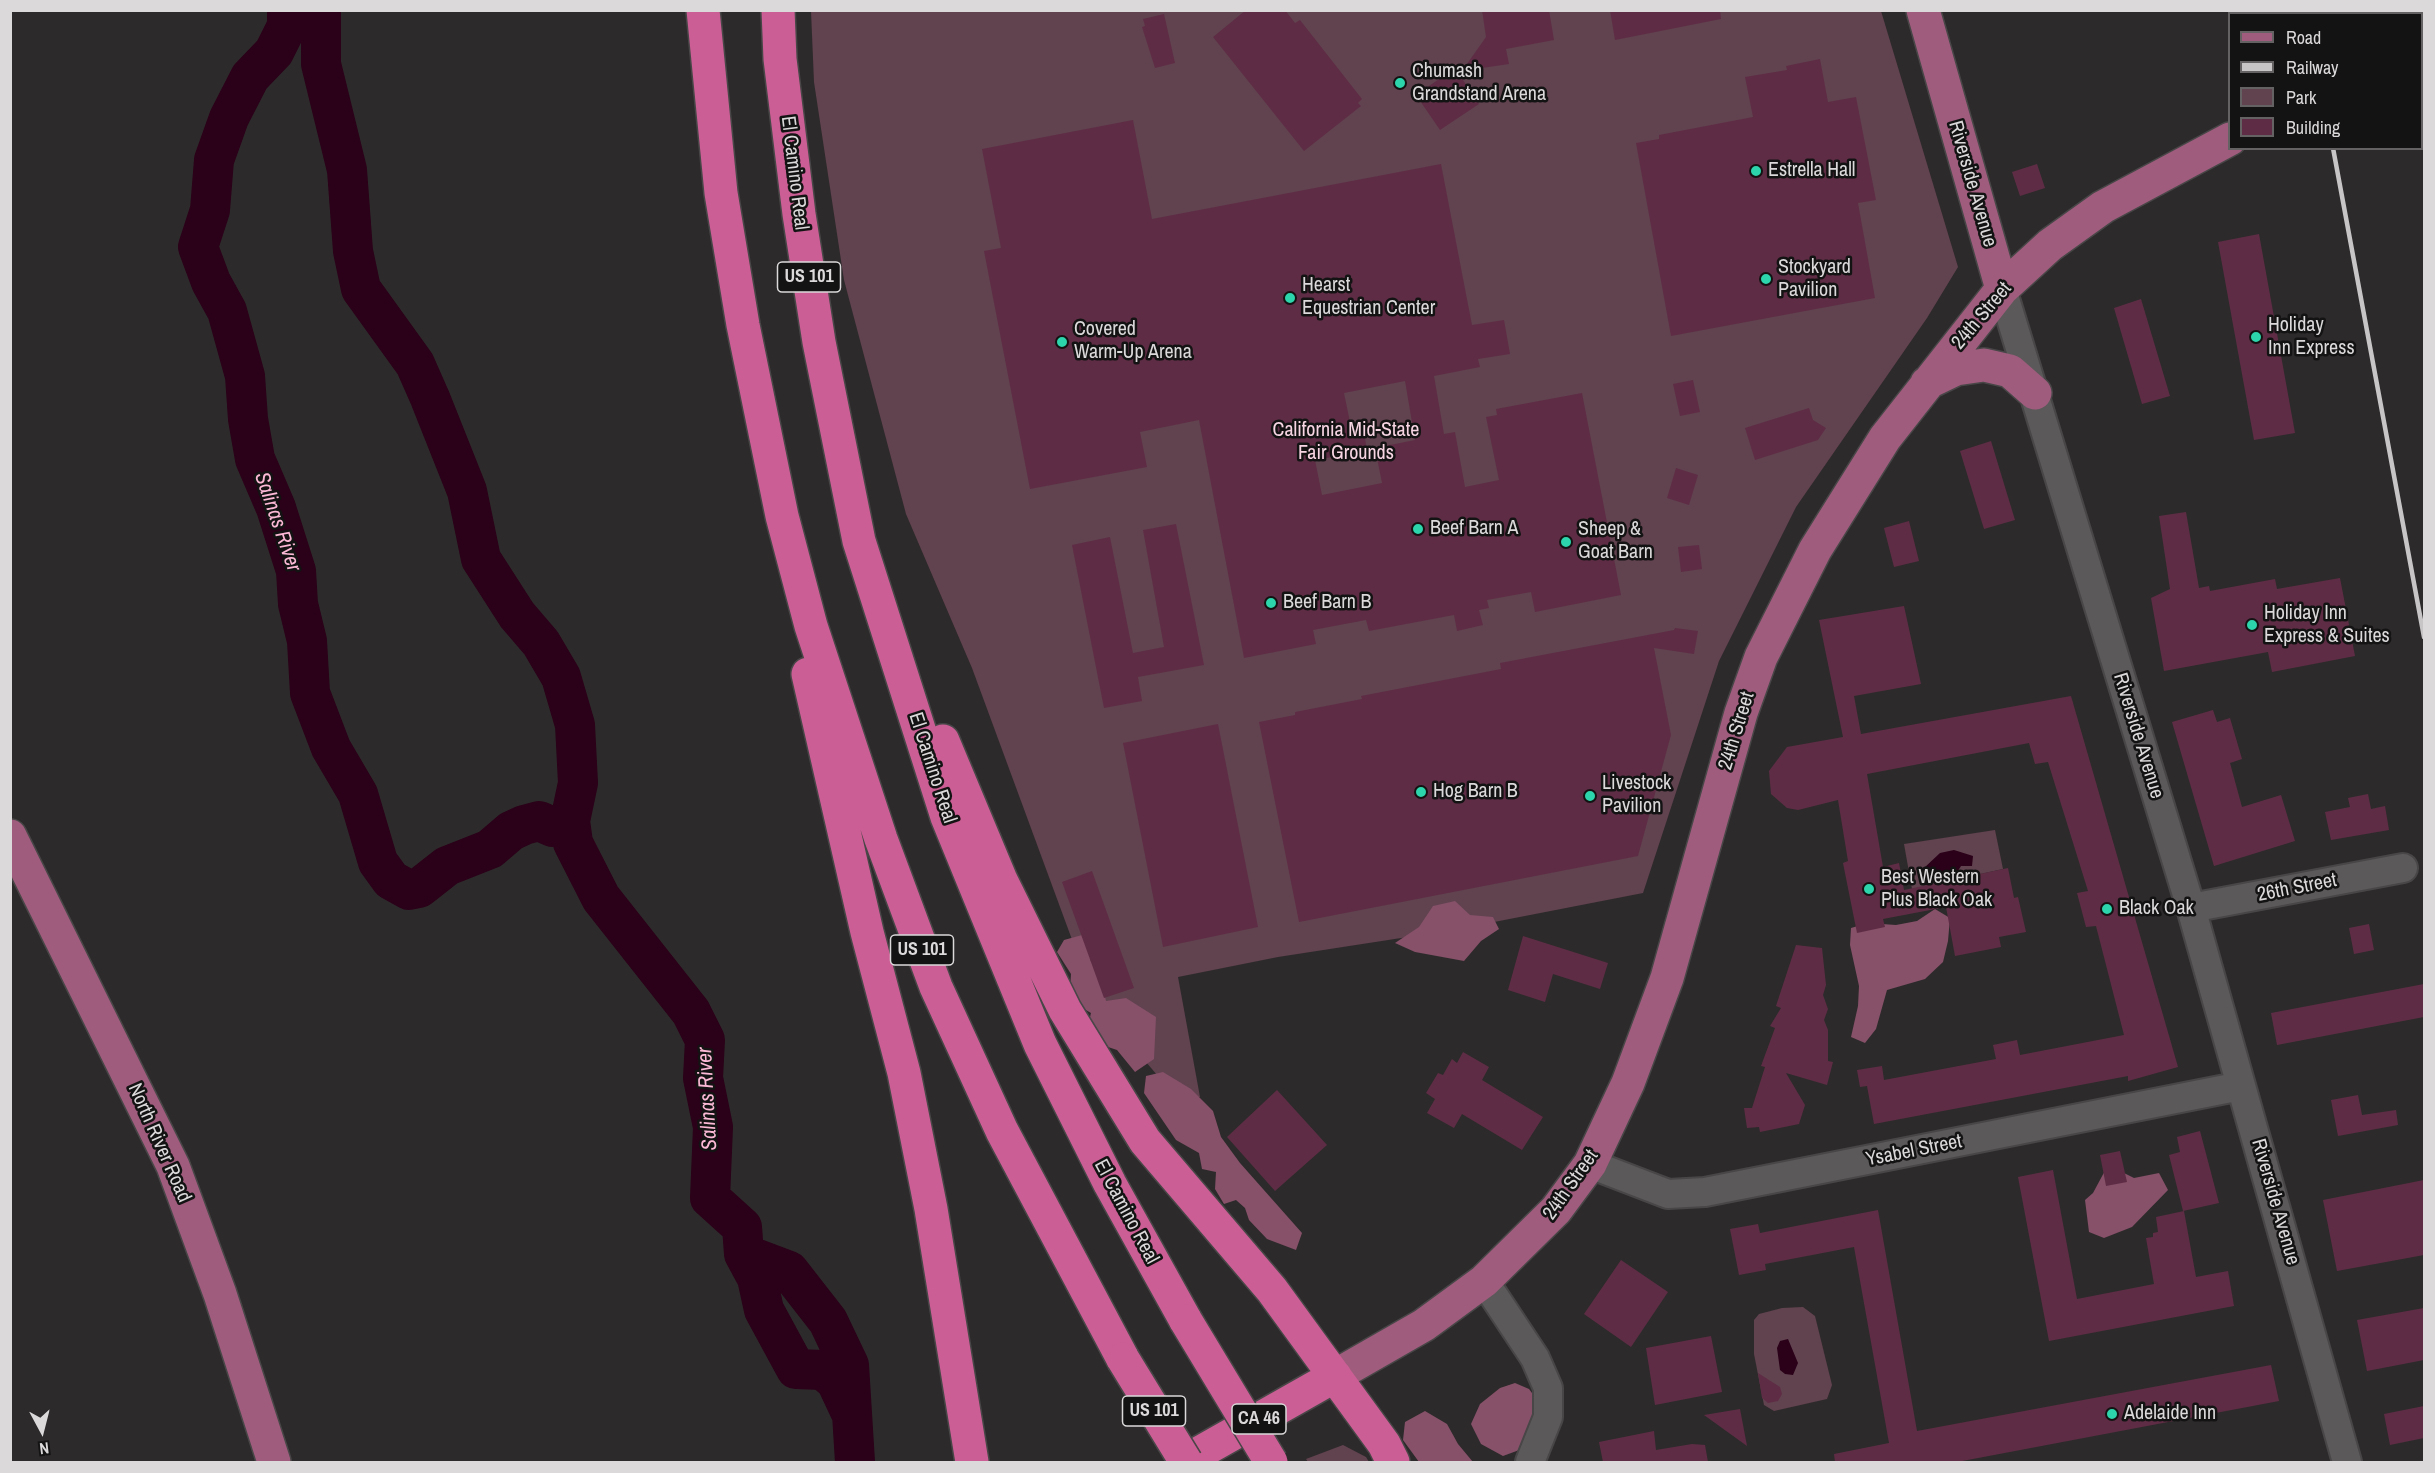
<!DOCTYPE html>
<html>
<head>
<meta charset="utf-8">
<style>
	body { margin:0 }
	#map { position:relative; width:2435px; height:1473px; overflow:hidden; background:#2d2a2b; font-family:"Archivo Narrow",sans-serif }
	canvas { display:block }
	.frame { position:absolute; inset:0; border:12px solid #dbd9da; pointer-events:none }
	.legend { position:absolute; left:2228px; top:12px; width:195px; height:138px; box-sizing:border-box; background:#141313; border:2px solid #646263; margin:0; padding:8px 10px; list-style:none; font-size:18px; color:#dbd9da }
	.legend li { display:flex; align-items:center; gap:12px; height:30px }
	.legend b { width:30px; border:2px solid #646263 }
	.north { position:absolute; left:12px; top:1401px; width:60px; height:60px; -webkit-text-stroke:4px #141313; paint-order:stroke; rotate:173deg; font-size:16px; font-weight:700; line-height:24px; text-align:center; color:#dbd9da }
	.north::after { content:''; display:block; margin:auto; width:21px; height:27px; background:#dbd9da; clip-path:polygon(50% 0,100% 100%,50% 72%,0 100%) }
</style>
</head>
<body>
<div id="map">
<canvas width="2435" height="1473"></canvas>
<div class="frame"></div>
<ul class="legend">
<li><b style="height:8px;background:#9f5c7d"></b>Road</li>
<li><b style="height:8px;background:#c7c5c6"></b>Railway</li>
<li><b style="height:16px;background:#61424f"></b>Park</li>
<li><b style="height:16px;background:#5e2d45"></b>Building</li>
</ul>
<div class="north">N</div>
</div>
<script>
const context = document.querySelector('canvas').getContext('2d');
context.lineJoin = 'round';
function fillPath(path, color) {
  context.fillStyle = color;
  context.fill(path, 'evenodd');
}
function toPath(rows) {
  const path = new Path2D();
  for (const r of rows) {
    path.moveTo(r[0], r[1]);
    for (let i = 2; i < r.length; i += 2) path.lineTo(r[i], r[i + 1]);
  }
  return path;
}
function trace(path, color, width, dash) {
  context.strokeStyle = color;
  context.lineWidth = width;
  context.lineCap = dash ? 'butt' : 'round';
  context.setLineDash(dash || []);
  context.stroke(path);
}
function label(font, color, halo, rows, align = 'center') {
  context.font = font + ' "Archivo Narrow",sans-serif';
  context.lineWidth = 5;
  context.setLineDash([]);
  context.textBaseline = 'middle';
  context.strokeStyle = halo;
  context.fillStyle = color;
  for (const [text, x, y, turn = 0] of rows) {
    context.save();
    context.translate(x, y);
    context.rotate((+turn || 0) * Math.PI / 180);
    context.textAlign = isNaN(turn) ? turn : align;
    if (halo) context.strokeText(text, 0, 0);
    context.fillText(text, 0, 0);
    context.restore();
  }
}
fillPath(toPath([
	[811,11,1881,11,1958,267,1927,318,1796,507,1719,661,1643,893,1453,930,1278,957,1178,977,1200,1097,1180,1102,1095,1002,972,668,906,514,844,280,814,82],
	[1995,830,2003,869,1912,889,1904,844],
	[1803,1307,1815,1316,1832,1385,1827,1399,1774,1411,1764,1405,1754,1354,1754,1320,1759,1314,1782,1308],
	[1343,1445,1366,1457,1369,1462,1308,1462,1306,1459]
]), '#61424f');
fillPath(toPath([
	[1455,901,1470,915,1493,917,1499,929,1481,941,1464,961,1415,952,1395,943,1419,927,1433,906],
	[1935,909,1950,918,1948,941,1943,962,1925,979,1887,990,1876,1029,1865,1043,1851,1037,1858,1006,1859,986,1850,945,1851,928,1868,923,1896,925,1917,921],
	[1082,935,1094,945,1090,960,1100,974,1106,1001,1126,998,1156,1017,1154,1059,1135,1072,1117,1050,1102,1045,1087,1029,1091,1013,1079,1006,1070,990,1071,974,1057,952,1064,940],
	[1163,1072,1191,1089,1213,1111,1221,1137,1240,1163,1302,1233,1296,1250,1267,1239,1249,1220,1245,1208,1236,1200,1224,1204,1215,1189,1216,1172,1202,1169,1199,1153,1176,1140,1144,1093,1146,1076],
	[2108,1165,2134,1178,2159,1173,2168,1190,2132,1227,2104,1238,2089,1232,2085,1200,2093,1193],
	[1515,1383,1529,1389,1541,1405,1522,1449,1503,1456,1481,1444,1471,1424,1480,1404,1500,1388],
	[1425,1411,1447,1424,1458,1444,1473,1462,1419,1462,1403,1440,1405,1422]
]), '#865169');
fillPath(toPath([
	[1954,850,1973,856,1972,866,1961,866,1956,874,1945,879,1932,881,1923,874,1924,868,1940,853],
	[1788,1339,1798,1363,1793,1375,1785,1374,1780,1370,1777,1348,1780,1341]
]), '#2a0118');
trace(toPath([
	[287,10,287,26,274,52,250,77,229,118,214,160,210,210,198,247,211,282,227,311,245,376,248,419,255,459,276,508,296,571,298,604,307,641,310,693,331,748,358,794,378,862,391,880,409,890,419,888,447,866,490,849,511,831,524,825,539,821,553,827,570,821],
	[321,10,321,64,347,170,353,251,361,289,415,364,430,398,467,491,481,559,517,615,541,643,561,677,575,725,578,783,570,821,573,843,601,898,691,1012,705,1040,703,1078,713,1127,710,1198,742,1227,744,1254,789,1271,828,1321,849,1365,855,1462],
	[744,1254,757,1278,764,1310,796,1369,823,1370,836,1381,851,1413]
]), '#2a0118', 40);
fillPath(toPath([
	[1246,10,1285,10,1295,23,1300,20,1362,99,1358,103,1361,106,1304,151,1213,37],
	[1482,10,1549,10,1554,40,1506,49,1509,64,1462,71,1486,37],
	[1610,10,1720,10,1721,19,1615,40],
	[1164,14,1175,63,1155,68,1142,27,1145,26,1143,19],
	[1820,59,1828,102,1856,97,1876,200,1858,203,1875,298,1671,336,1636,143,1659,139,1659,135,1753,117,1745,77,1787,70,1786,66],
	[1455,68,1479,104,1440,130,1416,95],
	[1133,120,1152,219,1441,164,1472,325,1504,320,1510,354,1478,359,1480,367,1434,376,1444,434,1455,432,1465,487,1499,480,1486,417,1497,415,1496,409,1582,393,1621,595,1535,612,1531,592,1487,600,1489,608,1479,610,1483,625,1457,631,1454,615,1369,631,1366,620,1313,630,1316,644,1244,658,1199,420,1140,432,1147,467,1030,489,984,251,1001,248,982,149],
	[1405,381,1415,440,1375,448,1382,483,1322,495,1315,460,1367,451,1363,425,1351,427,1344,393],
	[2037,164,2045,188,2020,196,2012,172],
	[2259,234,2295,433,2254,440,2218,242],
	[2141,299,2170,396,2142,404,2114,308],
	[1693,380,1700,412,1680,416,1673,384],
	[1809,408,1813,420,1826,428,1818,440,1755,460,1745,428],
	[1991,441,2015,520,1984,529,1960,451],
	[1676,468,1698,475,1689,505,1667,498],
	[2186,512,2199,588,2209,586,2210,591,2275,579,2277,589,2340,578,2355,656,2272,672,2268,652,2164,671,2151,598,2170,589,2159,516],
	[1909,521,1919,561,1894,567,1884,528],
	[1176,524,1204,665,1138,677,1142,701,1104,708,1072,545,1110,537,1133,653,1164,647,1143,530],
	[1699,545,1702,569,1681,572,1678,547],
	[1904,606,1921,684,1854,696,1861,734,2071,696,2178,1067,2128,1081,2128,1076,1874,1124,1867,1086,1860,1087,1857,1070,1882,1066,1884,1080,1996,1059,1993,1045,2017,1040,2020,1055,2124,1035,2096,926,2086,927,2077,893,2088,891,2048,762,2035,764,2029,743,1867,774,1883,867,1899,863,1904,890,2008,868,2014,898,2018,897,2026,932,1999,937,2001,947,1955,956,1946,907,1883,919,1885,927,1857,933,1843,863,1848,861,1838,800,1798,810,1787,808,1771,794,1769,771,1787,747,1843,737,1819,620],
	[1675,628,1698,631,1694,654,1654,648,1671,735,1638,856,1299,922,1259,722,1295,715,1295,712,1362,699,1361,696,1501,669,1500,663,1674,630],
	[2213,710,2217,722,2230,718,2242,759,2230,763,2242,807,2281,795,2295,841,2214,866,2172,722],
	[1218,724,1258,927,1163,947,1123,743],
	[2368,794,2371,809,2385,806,2389,830,2331,840,2325,812,2350,807,2348,798],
	[1092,871,1134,988,1104,998,1062,882],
	[2369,924,2374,950,2354,954,2349,928],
	[1523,936,1608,963,1600,989,1553,974,1545,1002,1508,990],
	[1796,945,1822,948,1826,985,1823,995,1828,1009,1824,1020,1828,1030,1828,1061,1833,1062,1827,1085,1786,1073,1805,1105,1799,1124,1760,1132,1759,1127,1747,1128,1744,1108,1752,1108,1765,1067,1761,1066,1775,1028,1770,1026,1781,1008,1776,1006],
	[2424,984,2424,1017,2277,1045,2271,1013],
	[1463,1052,1489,1067,1482,1080,1543,1117,1522,1150,1462,1114,1454,1128,1427,1113,1435,1099,1426,1093,1438,1073,1443,1075,1452,1059,1457,1063],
	[1277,1090,1327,1145,1275,1191,1227,1137],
	[2358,1095,2362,1115,2396,1110,2398,1125,2338,1136,2331,1100],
	[2200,1131,2219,1203,2183,1211,2169,1155,2180,1152,2177,1137],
	[2120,1151,2127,1182,2106,1186,2100,1155],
	[2053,1170,2077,1299,2154,1284,2146,1238,2153,1237,2153,1233,2158,1232,2156,1217,2184,1211,2196,1277,2228,1271,2234,1306,2049,1341,2018,1177],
	[2424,1180,2424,1255,2337,1271,2323,1200],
	[1878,1210,1917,1431,2271,1365,2279,1401,1957,1462,1835,1462,1834,1454,1889,1443,1854,1247,1765,1264,1766,1270,1739,1275,1730,1229,1758,1224,1760,1233],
	[1621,1260,1668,1292,1631,1347,1584,1314],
	[2424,1308,2424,1360,2367,1371,2357,1320],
	[1711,1336,1722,1392,1655,1405,1646,1348],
	[1758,1373,1780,1387,1782,1394,1778,1401,1768,1403,1762,1398],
	[2424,1406,2424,1438,2390,1445,2384,1414],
	[1740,1409,1747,1446,1704,1415],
	[1654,1431,1656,1450,1692,1444,1705,1445,1708,1462,1603,1462,1599,1442]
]), '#5e2d45');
const minor = toPath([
	[2002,289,2191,908,2347,1462],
	[2191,908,2403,868],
	[1590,1164,1668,1194,1705,1192,2241,1086],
	[1484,1281,1535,1358,1548,1388,1548,1417,1530,1462]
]);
const major = toPath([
	[1923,10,2002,289],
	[2422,70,2424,69],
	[1927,383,1956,369,1984,365,2010,371,2035,393],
	[10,836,173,1166,220,1294,274,1462],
	[1335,1376,1424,1325,1484,1281,1556,1210,1590,1164,1628,1083,1667,978,1741,713,1761,657,1815,550,1885,438,2002,289,2050,245,2103,207,2230,139]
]);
const highway = toPath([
	[703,10,721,193,743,325,782,516,811,626,881,839,936,987,1002,1131,1123,1359],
	[778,10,780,59,799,214,819,342,859,541,947,817,1040,1044,1110,1184,1186,1321],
	[808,674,867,932,904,1073,931,1209,972,1462],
	[943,741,1001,880,1065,1010,1145,1141,1272,1290,1384,1444,1393,1462],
	[1183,1462,1335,1376]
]);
trace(minor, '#484647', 32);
trace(major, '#484647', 36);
trace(highway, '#484647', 36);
trace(minor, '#5c595a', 28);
trace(major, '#9f5c7d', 33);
trace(highway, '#cb5e94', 33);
trace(toPath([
	[2308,10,2309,14],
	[2333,148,2424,637]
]), '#c7c5c6', 4.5);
const highwayBridge = toPath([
	[1186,1321,1271,1462],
	[1123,1359,1186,1462]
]);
trace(highwayBridge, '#484647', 36, []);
trace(highwayBridge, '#cb5e94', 33);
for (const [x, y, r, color] of [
	[1400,83,6,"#2cd5ab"],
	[1756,171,6,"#2cd5ab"],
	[1766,279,6,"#2cd5ab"],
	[1290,298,6,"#2cd5ab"],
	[2256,337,6,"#2cd5ab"],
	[1062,342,6,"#2cd5ab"],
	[1418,529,6,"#2cd5ab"],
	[1566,542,6,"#2cd5ab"],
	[1271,603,6,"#2cd5ab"],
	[2252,625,6,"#2cd5ab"],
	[1421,792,6,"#2cd5ab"],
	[1590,796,6,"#2cd5ab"],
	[1869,889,6,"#2cd5ab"],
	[2107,909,6,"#2cd5ab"],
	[2112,1414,6,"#2cd5ab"]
]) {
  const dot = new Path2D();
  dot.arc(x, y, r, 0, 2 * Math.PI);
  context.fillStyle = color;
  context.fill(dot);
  trace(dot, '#141313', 2);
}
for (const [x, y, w] of [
	[809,277,63],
	[922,950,63],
	[1154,1411,63],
	[1259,1419,54]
]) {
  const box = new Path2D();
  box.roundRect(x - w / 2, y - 15, w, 30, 4.5);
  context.fillStyle = '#141313';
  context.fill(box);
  trace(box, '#dbd9da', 1.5);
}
label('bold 18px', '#dbd9da', null, [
	["US 101",809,277],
	["US 101",922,950],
	["US 101",1154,1411],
	["CA 46",1259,1419]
]);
label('20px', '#dbd9da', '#141313', [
	["Chumash",1412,72],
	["Grandstand Arena",1412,95],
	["Estrella Hall",1768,171],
	["Stockyard",1778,268],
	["Pavilion",1778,291],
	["Hearst",1302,286],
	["Equestrian Center",1302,309],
	["Holiday",2268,326],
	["Inn Express",2268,349],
	["Covered",1074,330],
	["Warm-Up Arena",1074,353],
	["Beef Barn A",1430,529],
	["Sheep &",1578,530],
	["Goat Barn",1578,553],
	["Beef Barn B",1283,603],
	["Holiday Inn",2264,614],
	["Express & Suites",2264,637],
	["Livestock",1602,784],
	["Pavilion",1602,807],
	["Hog Barn B",1433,792],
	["Best Western",1881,878],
	["Plus Black Oak",1881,901],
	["Black Oak",2119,909],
	["Adelaide Inn",2124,1414]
], 'left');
label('20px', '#dbd9da', '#141313', [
	["El Camino Real",794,173,83],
	["Riverside Avenue",1972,184,74],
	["24th Street",1982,316,-50],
	["24th Street",1737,731,-73],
	["Riverside Avenue",2138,736,73],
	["El Camino Real",932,768,72],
	["26th Street",2297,888,-11],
	["North River Road",159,1143,66],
	["Ysabel Street",1914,1151,-11],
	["24th Street",1571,1185,-55],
	["Riverside Avenue",2275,1202,74],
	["El Camino Real",1126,1212,62]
]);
label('20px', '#f8d5e3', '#141313', [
	["California Mid-State",1346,431],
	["Fair Grounds",1346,454]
]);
label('italic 21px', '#fcb9d6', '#141313', [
	["Salinas River",277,522,71],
	["Salinas River",708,1099,-93]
]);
</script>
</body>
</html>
